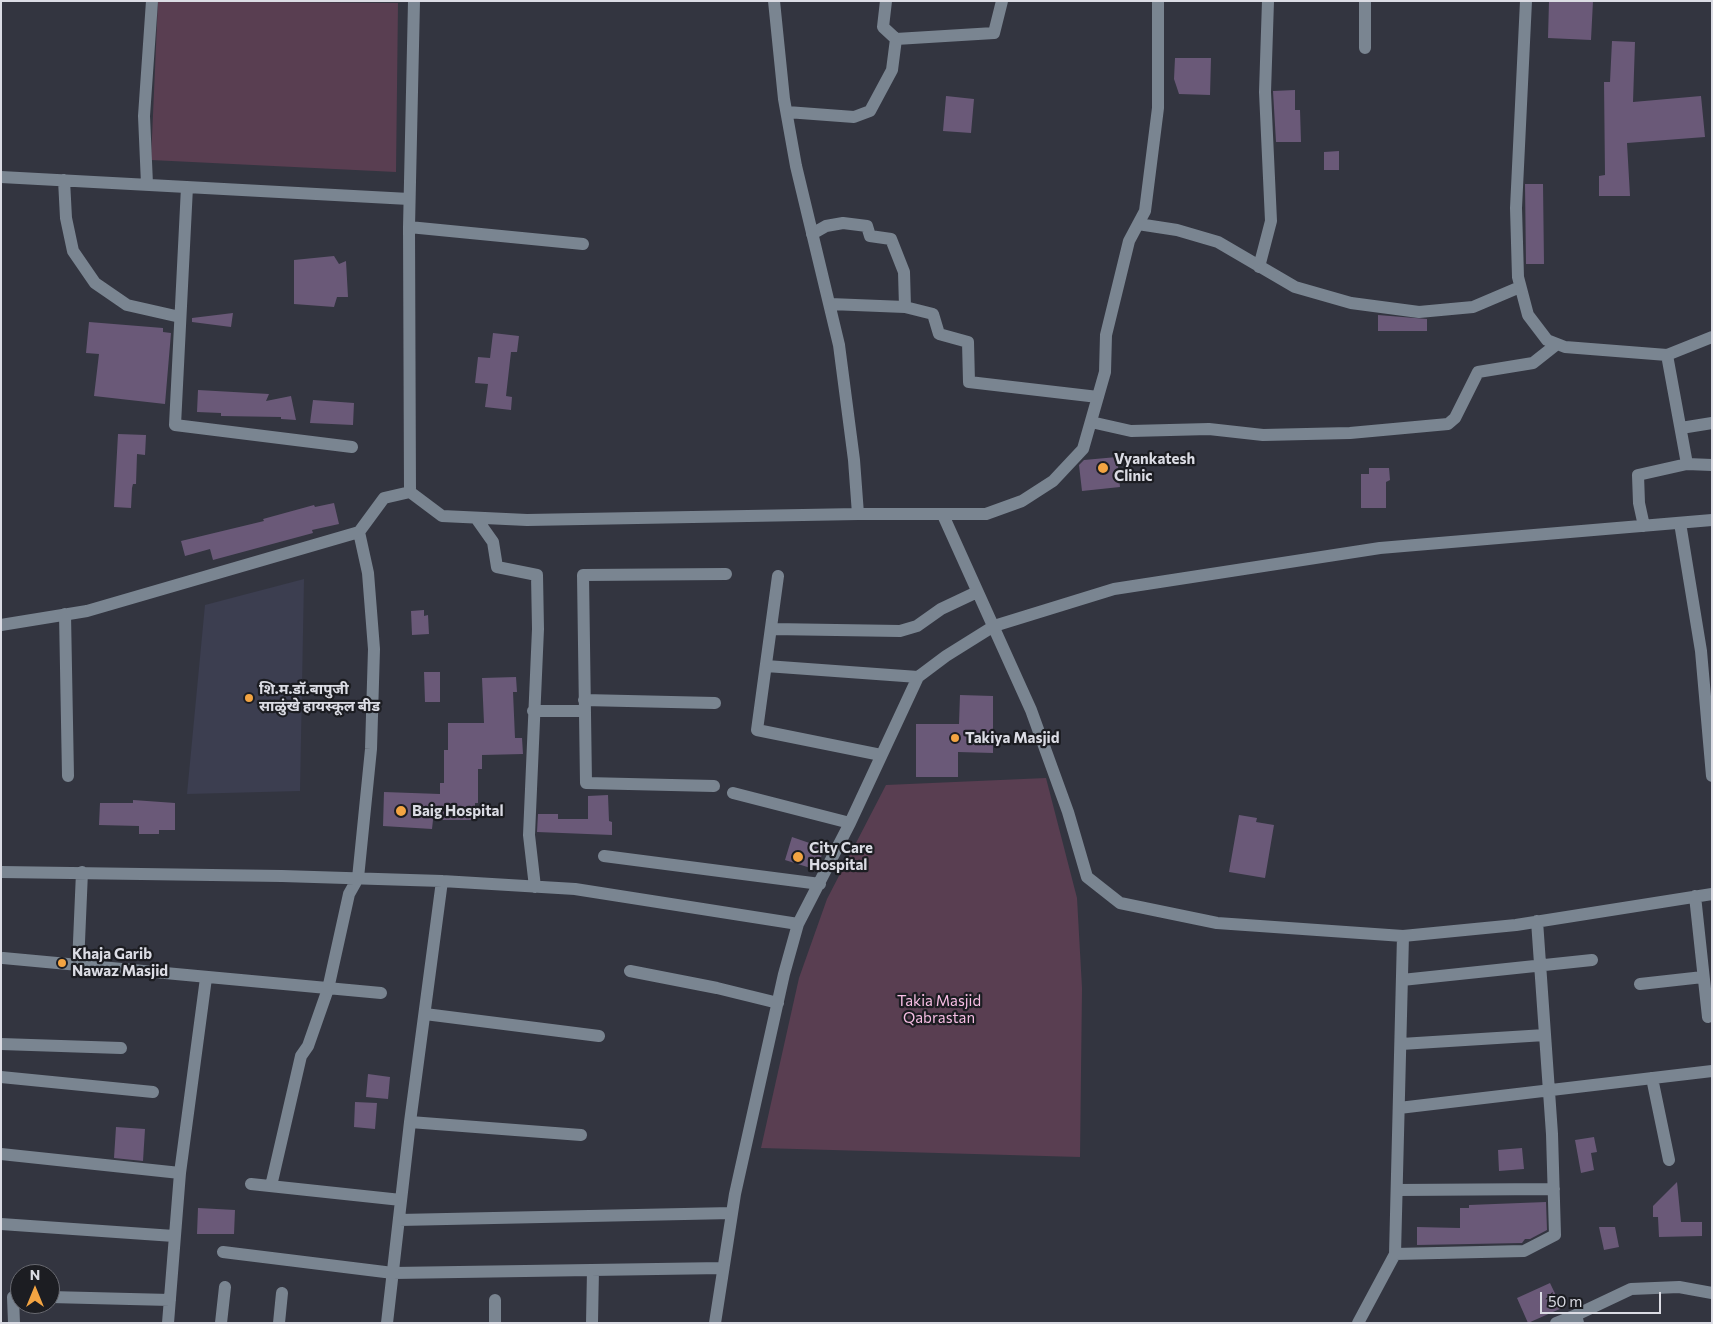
<!DOCTYPE html>
<html>
<head>
<meta charset="utf-8">
<style>
	body { margin:0 }
	#map { position:relative; width:1713px; height:1324px; overflow:hidden; background:#333540; font-family:Commissioner,sans-serif }
	canvas { display:block }
	.frame { position:absolute; inset:0; border:2px solid #dbdce4; pointer-events:none }
	.north { position:absolute; left:10px; top:1264px; width:50px; height:50px; box-sizing:border-box; background:#1c1d22; border:1px solid #686970; border-radius:50%; rotate:0deg; font-size:14px; font-weight:700; line-height:20px; text-align:center; color:#dbdce4 }
	.north::after { content:''; display:block; margin:auto; width:18px; height:22px; background:#f3a442; clip-path:polygon(50% 0,100% 100%,50% 72%,0 100%) }
	.scale { position:absolute; left:1540px; top:1292px; width:121px; height:22px; box-sizing:border-box; border:2px solid #dbdce4; border-top:0; padding-left:6px; font-size:15px; line-height:18px; white-space:nowrap; color:#dbdce4; -webkit-text-stroke:4px #1c1d22; paint-order:stroke }
</style>
</head>
<body>
<div id="map">
<canvas width="1713" height="1324"></canvas>
<div class="frame"></div>
<div class="north">N</div>
<div class="scale">50 m</div>
</div>
<script>
const context = document.querySelector('canvas').getContext('2d');
context.lineJoin = 'round';
function fillPath(path, color) {
  context.fillStyle = color;
  context.fill(path, 'evenodd');
}
function toPath(rows) {
  const path = new Path2D();
  for (const r of rows) {
    path.moveTo(r[0], r[1]);
    for (let i = 2; i < r.length; i += 2) path.lineTo(r[i], r[i + 1]);
  }
  return path;
}
function trace(path, color, width, dash) {
  context.strokeStyle = color;
  context.lineWidth = width;
  context.lineCap = dash ? 'butt' : 'round';
  context.setLineDash(dash || []);
  context.stroke(path);
}
function label(font, color, halo, rows, align = 'center') {
  context.font = font + ' Commissioner,"Noto Sans Devanagari",sans-serif';
  context.lineWidth = 4.5;
  context.setLineDash([]);
  context.textBaseline = 'middle';
  context.strokeStyle = halo;
  context.fillStyle = color;
  for (const [text, x, y, turn = 0] of rows) {
    context.save();
    context.translate(x, y);
    context.rotate((+turn || 0) * Math.PI / 180);
    context.textAlign = isNaN(turn) ? turn : align;
    if (halo) context.strokeText(text, 0, 0);
    context.fillText(text, 0, 0);
    context.restore();
  }
}
fillPath(toPath([
	[304,579,300,791,187,794,205,605]
]), '#3c3e50');
fillPath(toPath([
	[158,1,398,3,396,172,151,160],
	[1046,778,1077,898,1082,988,1080,1157,761,1148,799,978,827,899,886,785]
]), '#593e51');
fillPath(toPath([
	[1549,1,1593,1,1591,40,1548,38],
	[1612,41,1635,42,1633,102,1701,96,1705,137,1627,143,1630,196,1599,196,1599,176,1605,175,1604,82,1610,82],
	[1175,58,1211,58,1210,95,1179,94,1174,79],
	[1295,90,1295,110,1300,110,1301,142,1276,142,1273,91],
	[946,96,974,99,971,133,943,131],
	[1339,151,1339,170,1324,170,1324,152],
	[1525,184,1543,184,1544,264,1526,264],
	[334,256,339,264,346,261,348,297,337,297,334,307,294,304,294,260],
	[233,313,231,327,192,322,192,318],
	[1378,315,1427,319,1427,331,1378,331],
	[89,322,163,328,163,332,171,333,165,404,94,396,99,354,86,353],
	[493,333,519,336,517,352,511,352,506,396,512,397,511,410,485,407,488,384,475,383,478,357,490,358],
	[198,390,269,394,266,401,291,396,296,420,281,419,281,417,221,416,221,413,197,412],
	[313,400,354,403,353,425,310,423],
	[118,434,146,435,145,455,137,454,136,484,133,484,132,488,131,508,114,507],
	[1117,457,1120,487,1082,491,1079,465,1084,460],
	[1369,468,1389,468,1390,480,1386,482,1386,508,1361,508,1361,474,1369,474],
	[334,503,339,524,312,530,313,533,213,560,210,549,185,556,181,541,264,521,263,519,314,505,315,507],
	[424,610,424,616,428,615,429,634,412,635,411,611],
	[424,672,440,672,440,702,425,702],
	[516,677,517,692,513,692,515,738,522,738,523,754,482,755,482,769,478,769,478,803,475,803,475,820,433,820,432,829,383,826,384,792,440,794,440,783,444,783,444,750,448,750,448,723,484,723,482,678],
	[960,695,993,696,993,753,958,752,958,777,916,777,916,724,959,724],
	[608,795,609,821,612,822,612,835,537,832,538,814,558,814,558,819,588,819,588,796],
	[133,800,175,803,175,830,159,830,159,834,139,834,139,826,99,825,100,803,133,803],
	[1239,815,1257,818,1256,822,1274,825,1265,878,1229,872],
	[792,837,824,848,817,870,785,860],
	[368,1074,390,1077,388,1099,366,1097],
	[355,1102,377,1103,375,1129,354,1127],
	[116,1127,145,1129,143,1161,114,1158],
	[1594,1137,1597,1152,1591,1153,1594,1170,1581,1173,1575,1140],
	[1522,1148,1524,1169,1499,1171,1498,1150],
	[1677,1182,1681,1222,1702,1222,1702,1236,1659,1237,1658,1217,1653,1217,1653,1206],
	[1546,1202,1547,1230,1530,1239,1525,1239,1522,1243,1417,1245,1417,1227,1460,1228,1460,1208,1469,1208,1469,1205],
	[198,1208,235,1210,234,1234,197,1234],
	[1599,1227,1615,1227,1619,1247,1604,1250],
	[1550,1283,1562,1308,1528,1323,1517,1298]
]), '#6a5978');
trace(toPath([
	[774,1,784,99,796,166,839,345,854,460,858,514],
	[1365,1,1365,48],
	[1526,1,1516,208,1518,277,1528,315,1547,340,1565,347,1667,355,1712,337],
	[896,39,994,33,1002,1],
	[787,112,854,117,870,111,892,70,896,39,883,27,886,1],
	[1,177,409,199],
	[64,180,66,218,73,251,95,283,127,305,180,317],
	[147,184,144,116,152,1],
	[187,187,175,425,352,447],
	[1138,224,1177,230,1218,242,1295,287,1351,303,1419,312,1473,307,1520,287],
	[409,227,583,244],
	[812,234,826,226,843,223,867,226,870,236,891,239,904,272,905,307,933,314,939,334,968,342,969,382,1098,397],
	[1259,267,1271,221,1265,92,1268,1],
	[830,304,905,307],
	[1667,355,1687,464],
	[1091,422,1131,431,1209,429,1263,435,1350,433,1448,424,1455,418,1478,372,1533,363,1557,344],
	[1681,428,1712,423],
	[410,492,409,227,414,1],
	[943,515,1031,710,1068,812,1087,877,1120,903,1217,923,1403,936,1516,925,1712,894],
	[476,518,493,542,497,567,537,575,538,629,529,835,535,887],
	[1680,523,1701,651,1712,776],
	[1644,526,1639,503,1638,475,1687,464,1712,465],
	[778,576,757,730,881,755],
	[65,614,68,776],
	[1,625,87,611,359,532,384,498,410,492,442,516,527,520,858,514,986,514,1022,501,1053,481,1083,449,1105,372,1106,335,1129,241,1145,211,1158,108,1158,1],
	[772,629,900,631,917,626,941,609,977,592],
	[766,666,918,677],
	[584,700,715,703],
	[533,711,584,711],
	[714,786,586,783,583,575,726,574],
	[733,793,850,823],
	[604,856,820,884],
	[1,872,282,876,442,881,575,889,798,924],
	[1695,896,1708,1017],
	[3,958,381,993],
	[78,965,82,872],
	[630,971,717,988,778,1003],
	[1402,980,1592,960],
	[1640,984,1703,977],
	[425,1014,599,1036],
	[1,1044,121,1048],
	[1401,1044,1545,1035],
	[1,1077,153,1092],
	[1652,1078,1669,1160],
	[1399,1108,1712,1071],
	[410,1122,581,1135],
	[1,1154,180,1173],
	[251,1184,401,1200],
	[271,1186,301,1056,308,1046,328,989,349,894,358,878,371,749,374,649,368,573,359,532],
	[1397,1190,1554,1189],
	[399,1220,732,1213],
	[1,1224,174,1236],
	[223,1252,393,1273,723,1268],
	[1395,1254,1524,1251,1555,1235,1552,1134,1537,921],
	[13,1297,14,1323],
	[50,1297,170,1300],
	[495,1300,495,1323],
	[168,1323,180,1173,206,978],
	[221,1323,225,1287],
	[279,1323,282,1293],
	[387,1323,410,1122,442,881],
	[592,1323,593,1270],
	[715,1323,735,1194,784,974,798,924,850,823,918,677,946,656,994,626,1114,589,1380,548,1712,520],
	[1358,1323,1395,1254,1403,936],
	[1556,1323,1576,1315],
	[1578,1323,1576,1315,1631,1289,1679,1287,1712,1293]
]), '#7a8591', 12);
for (const [x, y, r, color] of [
	[1103,468,6,"#f3a442"],
	[249,698,5,"#f3a442"],
	[955,738,5,"#f3a442"],
	[401,811,6,"#f3a442"],
	[798,857,6,"#f3a442"],
	[62,963,5,"#f3a442"]
]) {
  const dot = new Path2D();
  dot.arc(x, y, r, 0, 2 * Math.PI);
  context.fillStyle = color;
  context.fill(dot);
  trace(dot, '#1c1d22', 2);
}
label('bold 15px', '#dbdce4', '#1c1d22', [
	["Vyankatesh",1114,459],
	["Clinic",1114,476],
	["शि.म.डॉ.बापुजी",259,689],
	["साळुंखे हायस्कूल बीड",259,706],
	["Takiya Masjid",965,738],
	["Baig Hospital",412,811],
	["City Care",809,848],
	["Hospital",809,865],
	["Khaja Garib",72,954],
	["Nawaz Masjid",72,971]
], 'left');
label('15px', '#f7bee4', '#1c1d22', [
	["Takia Masjid",939,1001],
	["Qabrastan",939,1018]
]);
</script>
</body>
</html>
